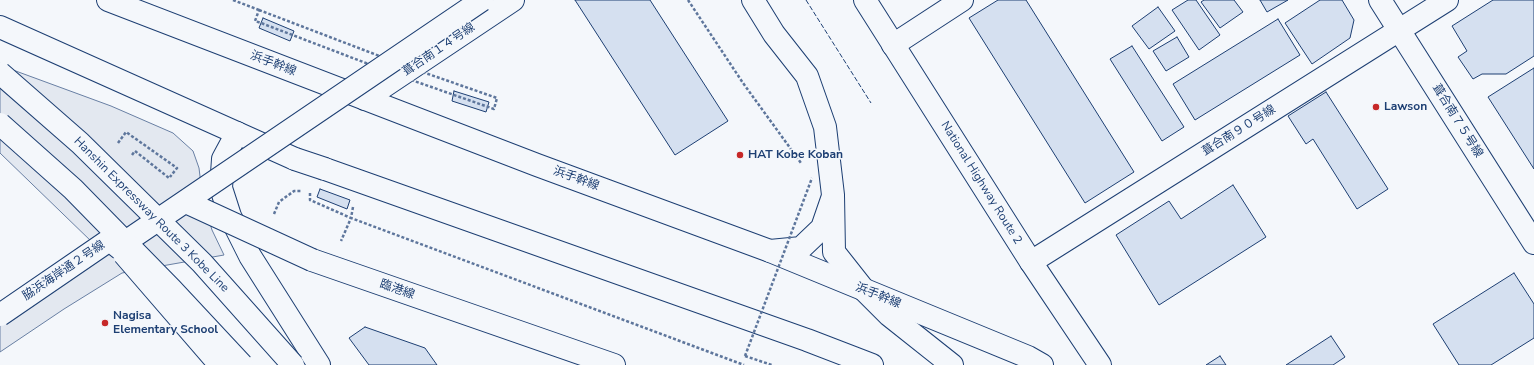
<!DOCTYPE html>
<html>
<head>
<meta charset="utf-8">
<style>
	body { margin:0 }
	canvas { display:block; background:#f4f7fb }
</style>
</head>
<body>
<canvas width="1534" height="365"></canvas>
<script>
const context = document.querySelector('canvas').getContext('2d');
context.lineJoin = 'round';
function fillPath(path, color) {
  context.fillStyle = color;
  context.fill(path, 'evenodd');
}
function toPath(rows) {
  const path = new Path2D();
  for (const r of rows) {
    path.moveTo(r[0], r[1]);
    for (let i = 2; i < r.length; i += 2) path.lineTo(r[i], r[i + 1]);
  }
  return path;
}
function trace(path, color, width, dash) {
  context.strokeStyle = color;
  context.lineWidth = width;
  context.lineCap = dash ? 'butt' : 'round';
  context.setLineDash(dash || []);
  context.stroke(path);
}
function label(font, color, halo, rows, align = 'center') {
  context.font = font + ' "Nunito Sans","Noto Sans JP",sans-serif';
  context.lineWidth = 3;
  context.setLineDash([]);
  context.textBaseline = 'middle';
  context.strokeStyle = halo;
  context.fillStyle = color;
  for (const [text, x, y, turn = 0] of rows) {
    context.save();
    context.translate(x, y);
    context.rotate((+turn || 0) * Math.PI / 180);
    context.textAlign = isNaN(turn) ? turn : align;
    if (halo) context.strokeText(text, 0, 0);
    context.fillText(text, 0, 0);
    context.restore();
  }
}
const parking = toPath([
	[0,63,13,70,111,106,173,133,193,151,199,168,203,201,212,230,224,255,122,273,64,309,0,352,0,307,93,243,0,153,0,63]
]);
fillPath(parking, '#e3e8f0');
trace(parking, '#687fa3', 1);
const building = toPath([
	[575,0,650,0,728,121,675,155,575,0],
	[998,0,1026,0,1134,172,1085,203,969,18,998,0],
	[1188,0,1196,0,1220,35,1199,50,1172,10,1188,0],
	[1204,0,1234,0,1243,12,1220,28,1201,2,1204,0],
	[1260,0,1288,0,1267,12,1260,0],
	[1320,0,1342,0,1354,20,1350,38,1312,64,1285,23,1320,0],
	[1493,0,1534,0,1534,56,1506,74,1482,74,1473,79,1458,57,1467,51,1452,26,1493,0],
	[1158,7,1175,31,1149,49,1132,26,1158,7],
	[263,18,294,31,290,41,259,28,263,18],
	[1278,19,1300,55,1195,120,1173,84,1278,19],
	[1177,37,1189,57,1166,71,1153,51,1177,37],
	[1132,46,1184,127,1162,141,1110,59,1132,46],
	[1534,68,1534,169,1488,97,1534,68],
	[454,91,489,102,486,112,452,101,454,91],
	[1326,92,1388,189,1357,209,1313,139,1306,144,1288,116,1326,92],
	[1233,185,1266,237,1159,305,1116,235,1169,201,1181,219,1233,185],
	[320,189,350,200,347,209,317,197,320,189],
	[1514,273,1534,304,1534,338,1491,365,1459,365,1433,324,1514,273],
	[365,327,425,348,437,365,369,365,349,338,365,327],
	[1331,336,1345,357,1333,365,1286,365,1331,336],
	[1220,356,1226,365,1206,365,1220,356]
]);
fillPath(building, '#d5e0f0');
trace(building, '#1d3f73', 1);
const street = toPath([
	[893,45,962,0],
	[365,99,513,0],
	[770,251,801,248,822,228,832,199],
	[312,260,614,365],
	[1031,262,1447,0]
]);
const secondary = toPath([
	[1380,0,1534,243],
	[237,133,223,159,221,188,230,216,250,256,319,365]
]);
const primary = toPath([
	[108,0,537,165,770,251,1028,357,1042,365],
	[0,27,295,159],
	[325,169,807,340,872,365]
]);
const highway = toPath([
	[753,0,774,34,807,76,825,127,833,195,834,252,864,290,889,315,952,365],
	[865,0,1031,262,1100,365]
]);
trace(street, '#1d3f73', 24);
trace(secondary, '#1d3f73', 24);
trace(primary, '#1d3f73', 24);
trace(highway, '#1d3f73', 24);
trace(toPath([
	[233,0,259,10],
	[688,0,743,83,801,163],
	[259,10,411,68,497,98,494,109,400,76,261,23,255,21,259,10],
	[118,143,126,132,177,168,170,177],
	[132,155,135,151,169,178],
	[310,193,310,200,351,218,341,241],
	[353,207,351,218,744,365],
	[274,214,279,202,294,191,301,191],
	[745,356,772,365]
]), '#5e769c', 2.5, [3, 2]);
trace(street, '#f4f7fb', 22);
trace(secondary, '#f4f7fb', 22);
trace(primary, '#f4f7fb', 22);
trace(highway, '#f4f7fb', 22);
const streetBridge = toPath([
	[186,202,312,260],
	[124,254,220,365],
	[0,315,111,239,118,247,482,0]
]);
const primaryBridge = toPath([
	[295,159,325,169]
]);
const highwayBridge = toPath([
	[0,73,80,143,202,263,293,365],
	[0,124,73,189,172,290,242,365]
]);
trace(streetBridge, '#1d3f73', 24, []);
trace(primaryBridge, '#1d3f73', 24, []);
trace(highwayBridge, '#1d3f73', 24, []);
trace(toPath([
	[745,356,812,178]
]), '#5e769c', 2.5, [3, 2]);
trace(streetBridge, '#f4f7fb', 22);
trace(primaryBridge, '#f4f7fb', 22);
trace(highwayBridge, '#f4f7fb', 22);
trace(toPath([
	[806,0,871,103]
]), '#1d3f73', 1, [5, 2]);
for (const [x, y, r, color] of [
	[1376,107,4,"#c62828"],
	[740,155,4,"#c62828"],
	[105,323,4,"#c62828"]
]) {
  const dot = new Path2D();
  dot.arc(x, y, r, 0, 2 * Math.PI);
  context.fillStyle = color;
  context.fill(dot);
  trace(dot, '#f4f7fb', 1.5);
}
label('12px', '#1d3f73', '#f4f7fb', [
	["葺合南１４号線",439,50,-34],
	["浜手幹線",273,64,21],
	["葺合南７５号線",1457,121,58],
	["葺合南９０号線",1239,131,-32],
	["浜手幹線",576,179,20],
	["National Highway Route 2",981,183,58],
	["Hanshin Expressway Route 3 Kobe Line",151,215,45],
	["脇浜海岸通２号線",64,271,-34],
	["臨港線",397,290,19],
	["浜手幹線",878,296,22]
]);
label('bold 12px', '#1d3f73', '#f4f7fb', [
	["Lawson",1384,107],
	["HAT Kobe Koban",748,155],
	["Nagisa",113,316],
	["Elementary School",113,330]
], 'left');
</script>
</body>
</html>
